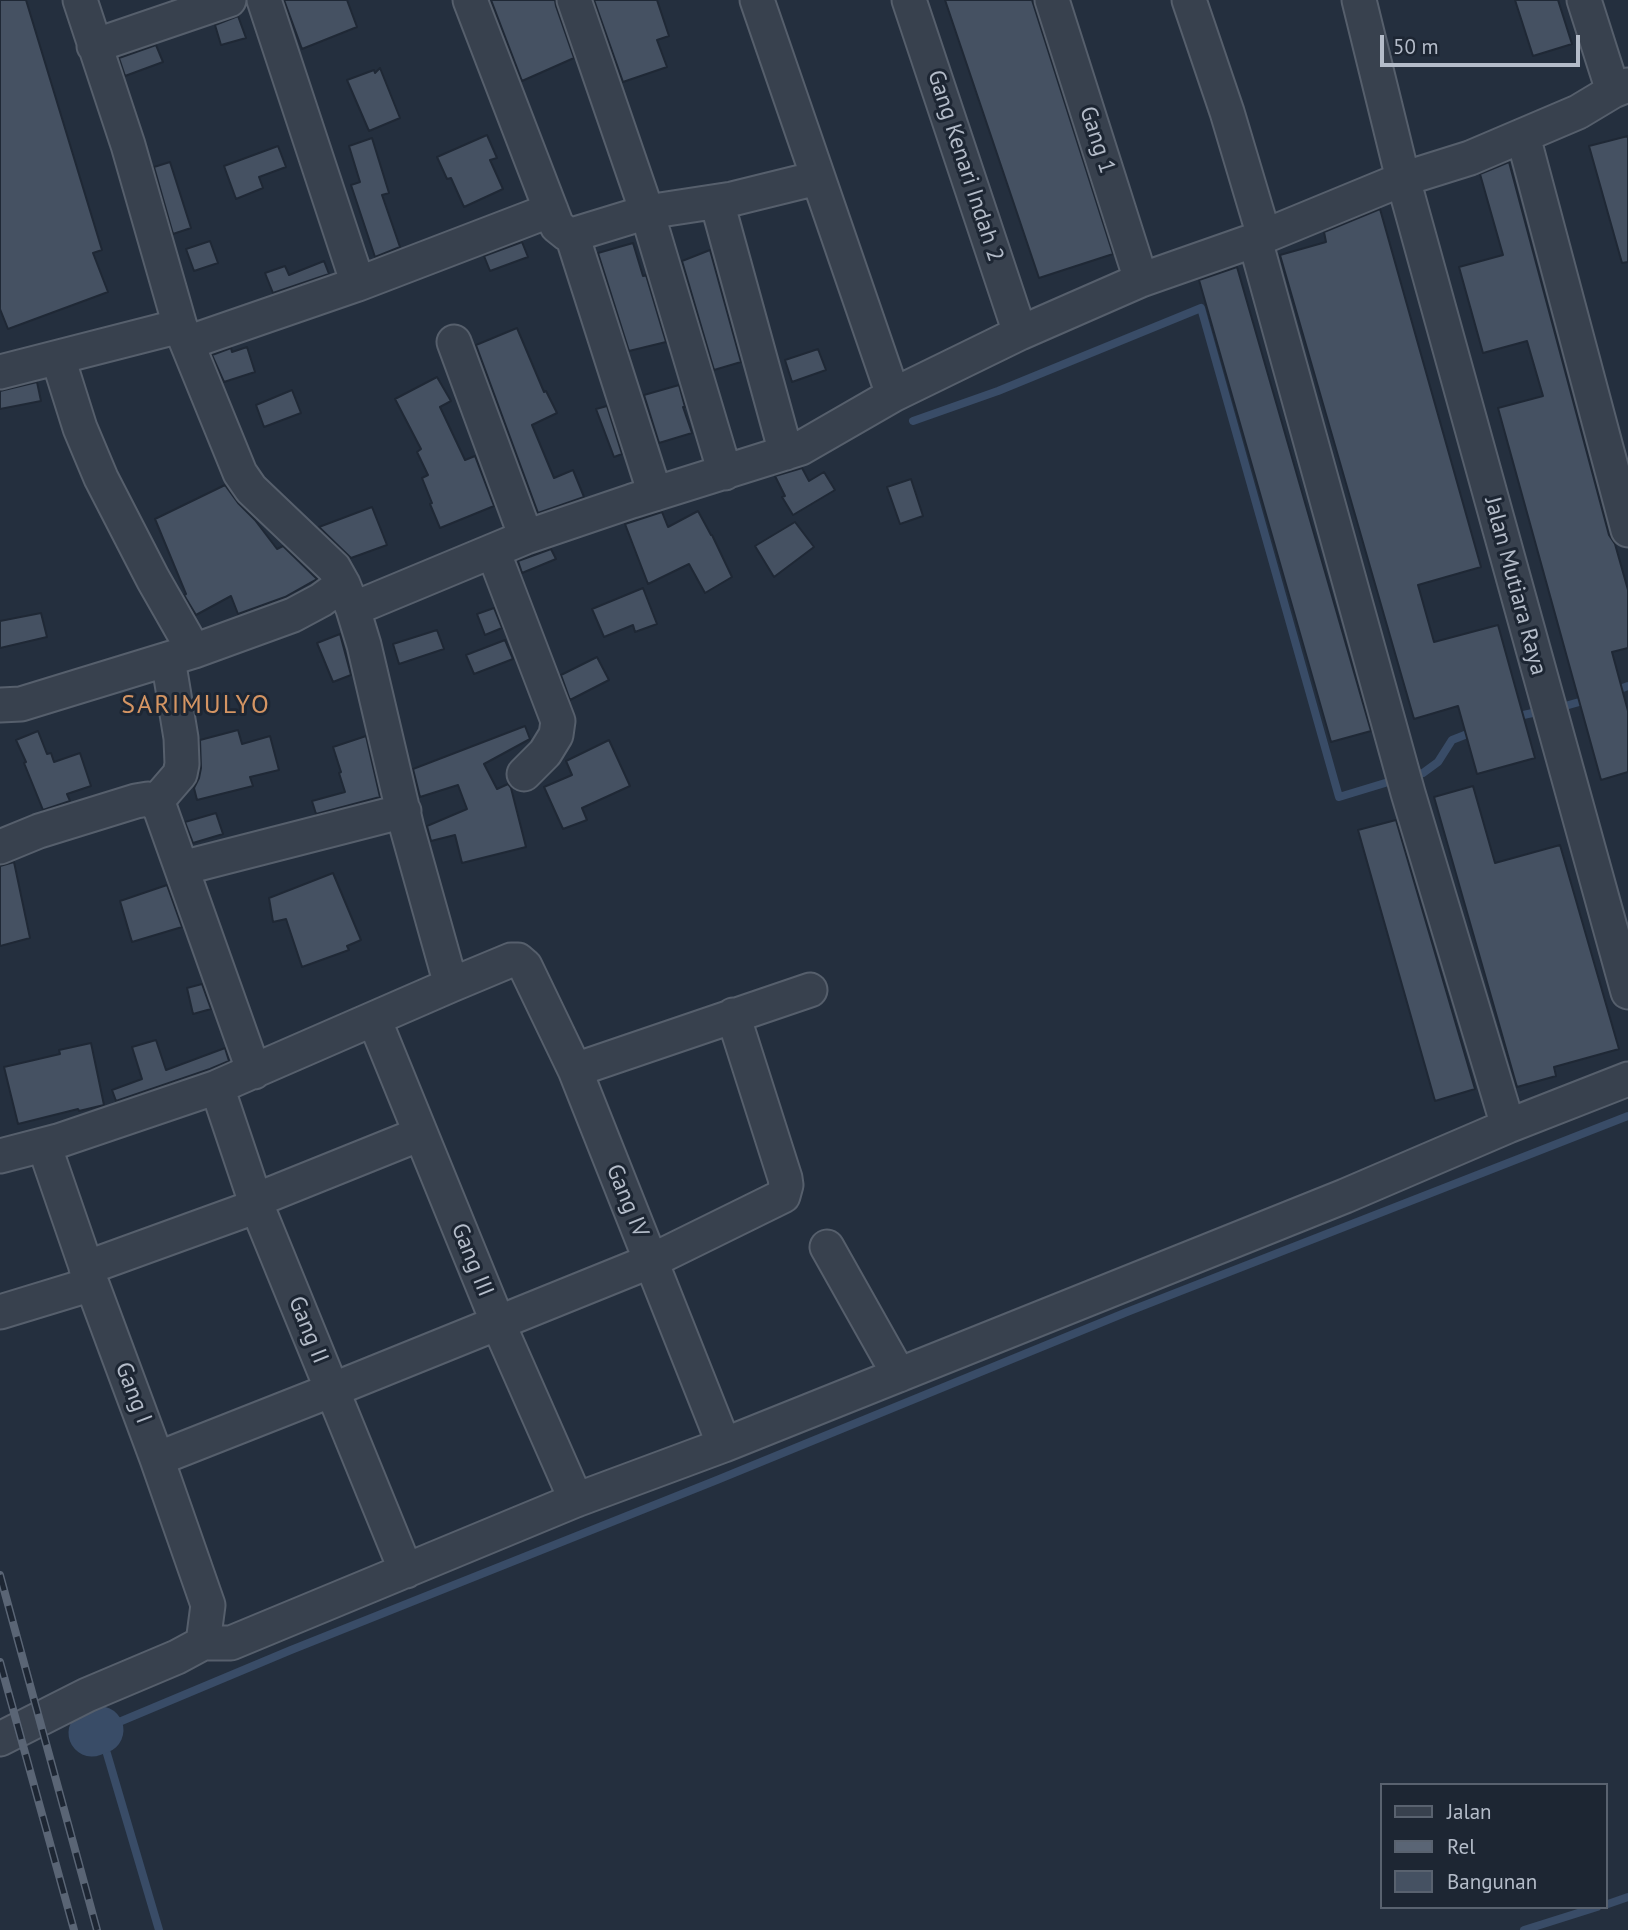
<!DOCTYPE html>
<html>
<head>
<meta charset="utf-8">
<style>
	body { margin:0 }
	#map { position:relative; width:1628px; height:1930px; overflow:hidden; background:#242f3e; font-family:"PT Sans",sans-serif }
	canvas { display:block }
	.legend { position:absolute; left:1380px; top:1783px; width:228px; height:126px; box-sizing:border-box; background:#1d2633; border:2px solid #59626f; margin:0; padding:9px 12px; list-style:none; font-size:21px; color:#b4bcc9 }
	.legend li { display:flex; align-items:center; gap:14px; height:35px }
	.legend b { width:35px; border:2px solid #59626f }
	.scale { position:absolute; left:1380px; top:35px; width:200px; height:32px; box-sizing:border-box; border:4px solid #b4bcc9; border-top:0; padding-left:9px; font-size:21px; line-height:24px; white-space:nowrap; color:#b4bcc9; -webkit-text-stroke:5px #1d2633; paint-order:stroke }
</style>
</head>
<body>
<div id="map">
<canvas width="1628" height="1930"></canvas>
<ul class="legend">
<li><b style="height:9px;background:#38414e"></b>Jalan</li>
<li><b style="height:9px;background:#5a6575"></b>Rel</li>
<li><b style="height:19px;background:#455162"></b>Bangunan</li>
</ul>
<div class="scale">50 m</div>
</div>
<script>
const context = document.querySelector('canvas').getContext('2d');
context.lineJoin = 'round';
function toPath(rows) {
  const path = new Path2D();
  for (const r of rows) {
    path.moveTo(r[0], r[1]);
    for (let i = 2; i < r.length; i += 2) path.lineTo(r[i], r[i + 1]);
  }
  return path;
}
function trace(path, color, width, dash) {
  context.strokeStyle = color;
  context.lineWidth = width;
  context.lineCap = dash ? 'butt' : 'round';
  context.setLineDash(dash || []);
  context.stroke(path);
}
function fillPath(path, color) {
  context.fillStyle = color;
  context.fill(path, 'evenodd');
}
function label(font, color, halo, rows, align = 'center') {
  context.font = font + ' "PT Sans",sans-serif';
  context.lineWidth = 6;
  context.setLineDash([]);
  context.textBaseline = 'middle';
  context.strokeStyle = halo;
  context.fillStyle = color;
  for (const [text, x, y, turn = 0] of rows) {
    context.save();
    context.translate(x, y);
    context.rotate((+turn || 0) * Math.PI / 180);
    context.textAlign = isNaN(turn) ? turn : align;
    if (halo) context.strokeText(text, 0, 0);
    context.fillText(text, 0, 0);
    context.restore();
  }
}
trace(toPath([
	[913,421,998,391,1201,308,1339,797,1395,780],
	[1612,692,1628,686],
	[1558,708,1590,699],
	[1514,717,1542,711],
	[1411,776,1423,773,1438,762,1452,740,1475,731],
	[1605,1905,1628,1897],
	[159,1930,100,1730,291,1650,717,1480,1127,1312,1628,1116],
	[1524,1930,1597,1907]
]), '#394c67', 8);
trace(toPath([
	[92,1733,100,1730]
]), '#394c67', 47);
const building = toPath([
	[0,0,26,0,102,250,93,253,108,292,8,329,0,309,0,0],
	[284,0,347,0,357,27,302,49,284,0],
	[491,0,555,0,556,6,574,58,522,81,491,0],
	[594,0,657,0,669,36,657,40,667,67,623,82,594,0],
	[945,0,1032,0,1113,254,1039,278,945,0],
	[1515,0,1558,0,1572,44,1533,56,1515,0],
	[238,16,246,38,221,45,215,25,238,16],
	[156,45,163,62,125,76,119,58,156,45],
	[380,68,400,118,369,131,347,80,374,70,375,73,380,68],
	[487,135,497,158,490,160,503,189,464,207,451,178,447,179,437,157,487,135],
	[1628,136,1628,262,1622,263,1589,146,1628,136],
	[372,138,389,193,382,195,400,247,375,257,351,185,360,182,349,146,372,138],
	[278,146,286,167,259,177,263,188,236,199,224,166,278,146],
	[170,162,191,228,173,234,154,167,170,162],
	[1509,162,1609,535,1615,544,1628,590,1628,648,1612,652,1628,711,1628,772,1601,780,1498,408,1543,396,1527,341,1483,353,1459,267,1503,255,1480,174,1509,162],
	[1380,209,1481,567,1418,585,1434,642,1498,625,1535,758,1477,774,1458,706,1414,719,1280,255,1326,242,1324,232,1380,209],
	[210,241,218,263,194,271,186,249,210,241],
	[522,242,528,257,490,271,484,256,522,242],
	[633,243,643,276,646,275,666,342,629,351,598,253,633,243],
	[710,250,741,362,714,370,682,261,710,250],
	[324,261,329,274,273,293,265,273,285,266,289,275,324,261],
	[1237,267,1371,731,1331,742,1199,280,1237,267],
	[517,328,544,392,546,391,557,413,532,425,554,478,573,470,584,497,538,513,476,345,517,328],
	[247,347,255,372,224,382,212,355,231,348,232,352,247,347],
	[818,349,826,370,792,382,785,360,818,349],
	[437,377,451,401,440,407,465,460,475,456,494,506,440,528,430,504,432,503,422,478,428,475,417,452,421,449,395,399,437,377],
	[37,382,41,401,0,409,0,391,37,382],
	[679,385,685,407,683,407,692,433,659,443,644,395,679,385],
	[292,390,301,413,264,427,256,405,292,390],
	[607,406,622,454,614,457,596,409,607,406],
	[802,468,809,481,824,472,835,490,793,515,782,497,785,496,775,476,802,468],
	[911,479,923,516,900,524,887,487,911,479],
	[225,485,238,503,255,520,277,549,283,546,317,579,285,597,238,614,231,596,196,615,184,595,186,594,155,519,225,485],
	[372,507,387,545,351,558,319,527,372,507],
	[698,511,711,535,712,535,732,577,705,593,689,564,648,584,625,524,662,512,668,527,698,511],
	[795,522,814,547,774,577,755,546,795,522],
	[551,549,556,559,522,573,518,561,551,549],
	[643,588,657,624,635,632,633,625,604,637,592,609,643,588],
	[494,608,502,628,485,635,477,614,494,608],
	[41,613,47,637,0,648,0,621,41,613],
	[437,630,444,649,399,664,393,644,437,630],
	[340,634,351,675,333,682,317,643,340,634],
	[505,640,513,659,474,674,466,655,505,640],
	[597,657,609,680,570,700,561,675,597,657],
	[525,726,530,739,484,764,497,789,508,784,511,788,526,847,462,863,455,835,431,841,427,826,467,809,458,785,420,797,413,769,525,726],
	[238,730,242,744,270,736,279,770,250,777,253,786,197,800,194,788,199,778,201,768,200,740,238,730],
	[38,731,47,754,51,753,54,762,80,753,91,786,67,794,70,801,43,810,24,763,26,762,16,740,38,731],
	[366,736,380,797,316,814,312,801,345,792,339,773,341,772,333,747,366,736],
	[609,740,630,786,582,808,587,820,563,829,544,787,572,775,566,761,609,740],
	[1473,786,1495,863,1560,845,1619,1049,1554,1067,1556,1076,1517,1087,1434,797,1473,786],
	[216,813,223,834,193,843,185,822,216,813],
	[1396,820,1475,1089,1435,1101,1358,830,1396,820],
	[14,862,30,938,0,946,0,866,14,862],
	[333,873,361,940,347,946,349,950,302,967,286,919,273,922,269,898,333,873],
	[167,885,182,927,132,942,120,901,167,885],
	[202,984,211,1009,193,1014,187,988,202,984],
	[156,1040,166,1070,225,1048,229,1061,210,1069,116,1101,112,1090,142,1079,132,1047,156,1040],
	[91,1043,104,1105,79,1111,78,1109,18,1124,4,1067,60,1054,59,1050,91,1043]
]);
fillPath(building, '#455162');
trace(building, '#1f2835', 2);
const minor = toPath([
	[80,0,128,145,180,326,240,473,251,489,334,568,343,584,353,609,364,645,407,828,451,985],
	[264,0,358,284],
	[470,0,557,226,567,234,572,235,647,212,732,199,817,178],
	[574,0,647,212,725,473],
	[757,0,893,395],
	[909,0,1020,333],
	[1052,0,1141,280],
	[1189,0,1227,112,1264,236],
	[1359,0,1403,179,1628,992],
	[1584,0,1613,91],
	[94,46,229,0],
	[1523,136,1628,530],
	[717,202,786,453],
	[572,235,655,494],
	[1255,240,1408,793,1508,1126],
	[454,342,526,537],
	[187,343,358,284,551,210],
	[58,358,80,428,101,478,153,579,194,651],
	[0,372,180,326],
	[493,551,558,721,556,735,545,753,524,774],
	[353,609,526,537,632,501,801,448,893,395,1020,333,1141,280,1255,240,1403,179,1470,158,1578,112,1613,91,1628,85],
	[0,705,21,704,194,651,293,615,321,600,343,584],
	[155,803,180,774,182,764,181,738,168,659],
	[0,847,39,831,136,801,148,799,155,803,160,808,254,1072],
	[182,868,404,811],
	[374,1019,498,1323,576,1500],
	[575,1070,810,990],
	[217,1087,257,1206,406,1571],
	[44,1145,92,1284,157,1459,208,1605,203,1643],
	[0,1156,58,1141,217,1087,451,985,511,960,518,960,525,966,575,1070,724,1445],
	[256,1200,420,1134],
	[827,1247,899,1375],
	[86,1268,257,1206],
	[0,1312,92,1284],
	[157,1459,332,1390,651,1261,783,1196,786,1185,785,1178,733,1015],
	[0,1739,87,1695,177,1657,203,1643,231,1643,576,1500,724,1445,1345,1196,1508,1126,1628,1079]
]);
trace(minor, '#565f6c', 37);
trace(minor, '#38414e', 33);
const rail = toPath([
	[0,1575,97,1930],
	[0,1662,74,1930]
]);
trace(rail, '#5a6575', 8);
trace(rail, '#1d2633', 5, [16]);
label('23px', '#b4bcc9', '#1d2633', [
	["Gang 1",1097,140,72],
	["Gang Kenari Indah 2",965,166,72],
	["Jalan Mutiara Raya",1515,586,75],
	["Gang IV",627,1201,68],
	["Gang III",472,1260,68],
	["Gang II",308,1330,68],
	["Gang I",133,1393,69]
]);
context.letterSpacing = '2px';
label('26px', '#d59563', '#1d2633', [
	["SARIMULYO",196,706]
]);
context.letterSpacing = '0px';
</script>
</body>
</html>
